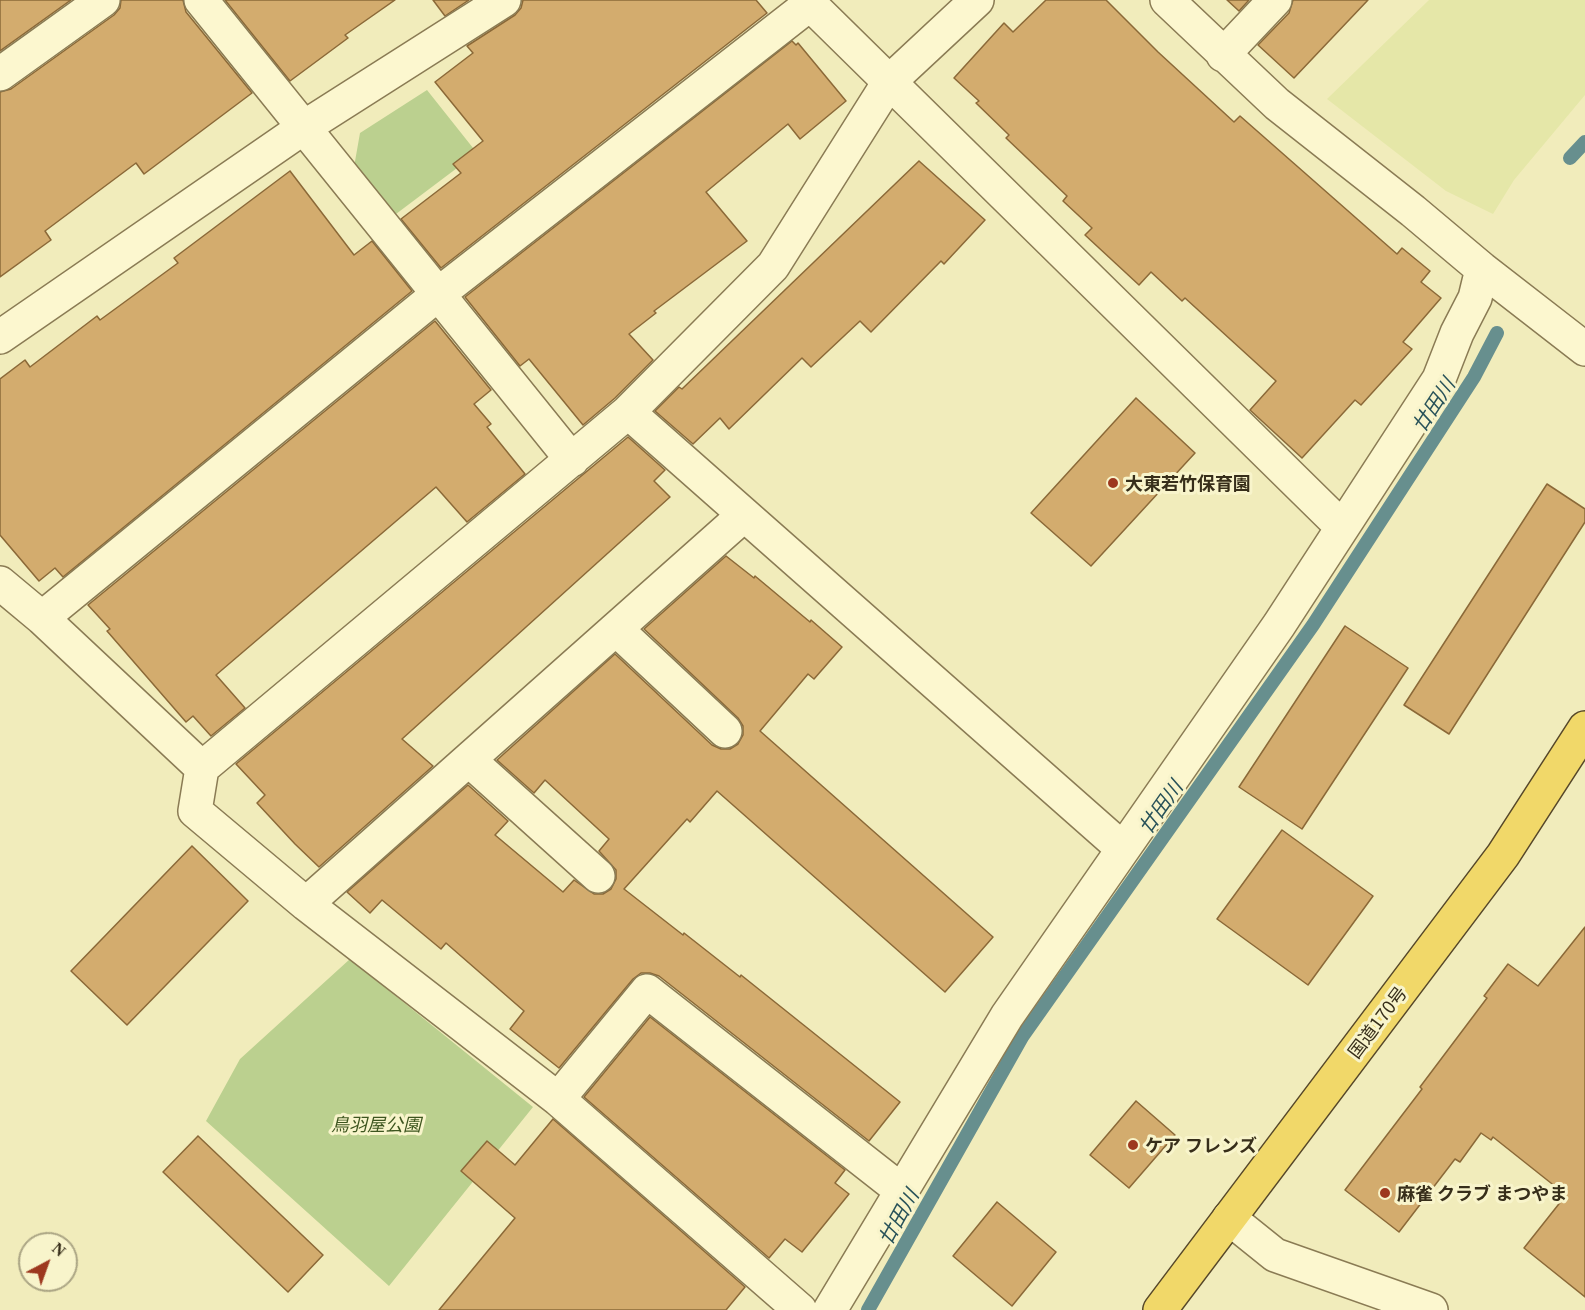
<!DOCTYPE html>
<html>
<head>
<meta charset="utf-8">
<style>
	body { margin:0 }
	#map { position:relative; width:1585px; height:1310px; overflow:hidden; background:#f1ecbb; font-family:Georgia,serif }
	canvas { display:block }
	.north { position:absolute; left:18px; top:1232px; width:60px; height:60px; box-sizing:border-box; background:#f8f4cb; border:2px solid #aba584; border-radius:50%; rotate:41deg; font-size:16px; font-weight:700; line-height:24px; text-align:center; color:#372e1a }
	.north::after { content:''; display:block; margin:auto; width:21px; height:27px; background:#9d381f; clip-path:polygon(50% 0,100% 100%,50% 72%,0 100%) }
</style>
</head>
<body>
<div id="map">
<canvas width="1585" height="1310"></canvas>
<div class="north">N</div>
</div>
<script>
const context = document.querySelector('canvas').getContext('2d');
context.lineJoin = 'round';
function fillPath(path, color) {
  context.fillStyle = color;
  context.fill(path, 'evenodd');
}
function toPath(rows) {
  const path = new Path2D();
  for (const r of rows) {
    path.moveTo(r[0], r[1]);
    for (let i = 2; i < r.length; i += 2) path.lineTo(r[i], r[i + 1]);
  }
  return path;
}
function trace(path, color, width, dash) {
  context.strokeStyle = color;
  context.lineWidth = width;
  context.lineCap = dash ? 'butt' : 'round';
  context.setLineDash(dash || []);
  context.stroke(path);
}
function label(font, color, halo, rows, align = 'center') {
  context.font = font + ' Georgia,"Noto Sans JP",serif';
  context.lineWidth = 6;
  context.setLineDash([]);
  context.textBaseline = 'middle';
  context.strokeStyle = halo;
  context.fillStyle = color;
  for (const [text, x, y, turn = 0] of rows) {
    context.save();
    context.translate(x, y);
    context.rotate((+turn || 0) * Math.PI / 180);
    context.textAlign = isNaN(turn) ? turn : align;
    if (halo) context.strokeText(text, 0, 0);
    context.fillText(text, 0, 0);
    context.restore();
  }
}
fillPath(toPath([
	[1429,0,1585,0,1585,95,1514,180,1493,214,1446,191,1327,99]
]), '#e5e7a8');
fillPath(toPath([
	[427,90,477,153,392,217,354,167,360,133],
	[350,959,533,1107,389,1286,206,1121,240,1059]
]), '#bbd08f');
trace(toPath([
	[1570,158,1585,142],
	[868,1310,1022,1037,1313,625,1474,377,1497,333]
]), '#678f8e', 14);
const building = toPath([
	[0,0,71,0,0,51,0,0],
	[121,0,183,0,186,12,252,93,144,174,136,163,45,231,51,240,0,277,0,92,11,89,114,15,120,8,121,0],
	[225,0,395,0,345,35,348,38,290,81,225,0],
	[433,0,469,0,445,16,433,0],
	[523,0,756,0,767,13,441,268,401,219,461,173,453,164,483,141,435,82,473,53,467,46,515,15,521,8,523,0],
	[1046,0,1106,0,1158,52,1234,122,1240,116,1397,254,1402,248,1430,271,1421,282,1441,298,1403,342,1412,349,1361,405,1355,400,1302,458,1250,410,1276,381,1185,298,1182,301,1151,272,1139,285,1085,235,1092,228,1063,201,1067,196,1006,138,1009,135,976,103,979,101,954,78,1004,23,1013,32,1046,0],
	[1227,0,1249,0,1239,11,1227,0],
	[1293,0,1368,0,1294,78,1258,45,1289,13,1293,0],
	[792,41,796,45,798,43,846,101,800,139,788,124,706,192,747,241,654,311,656,313,629,334,653,360,615,398,583,425,529,359,520,366,465,297,792,41],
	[919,161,985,220,944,264,941,261,871,332,860,321,811,367,802,358,729,429,720,418,693,444,655,411,679,387,682,389,919,161],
	[290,171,354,255,372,241,412,291,63,577,55,568,39,581,0,535,0,379,25,360,30,367,97,316,100,320,178,263,174,258,290,171],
	[435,321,491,390,474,404,491,424,487,427,525,474,467,522,436,487,216,675,245,708,211,736,193,716,186,722,107,631,110,629,88,605,435,321],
	[1136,398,1195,453,1091,566,1031,513,1136,398],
	[628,437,665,470,654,481,670,497,402,739,433,766,319,867,295,844,257,803,265,795,236,764,628,437],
	[1547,484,1585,509,1585,522,1449,734,1404,705,1547,484],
	[726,556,754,578,755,576,810,622,811,620,842,647,814,679,808,674,760,731,993,937,945,992,717,791,690,822,687,819,624,889,683,935,684,933,740,977,741,975,900,1102,869,1141,659,976,650,973,641,973,633,979,559,1068,510,1029,524,1011,446,943,441,949,382,900,370,913,347,892,468,785,508,821,495,835,563,892,574,880,594,894,603,894,611,889,616,879,616,870,599,851,609,839,545,780,534,793,497,760,615,654,712,745,721,749,730,749,738,744,743,735,743,726,738,718,644,629,726,556],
	[1345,626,1408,668,1302,829,1239,787,1345,626],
	[1282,830,1373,896,1308,985,1217,919,1282,830],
	[192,846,248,901,127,1025,71,971,192,846],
	[1585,927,1585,1297,1524,1248,1566,1195,1493,1137,1491,1140,1481,1133,1460,1162,1455,1159,1399,1232,1345,1190,1422,1089,1420,1087,1487,998,1484,996,1508,964,1538,986,1585,927],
	[650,1017,845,1170,835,1183,849,1194,802,1252,785,1239,769,1258,584,1097,650,1017],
	[1136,1101,1175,1135,1129,1188,1090,1155,1136,1101],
	[553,1119,745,1287,726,1310,439,1310,515,1218,461,1171,487,1141,515,1165,553,1119],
	[198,1136,323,1255,288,1292,163,1172,198,1136],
	[997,1202,1056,1252,1012,1306,953,1256,997,1202]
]);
fillPath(building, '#d3ac6e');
trace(building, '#8b6938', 1.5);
const minor = toPath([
	[201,0,572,460],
	[806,0,1342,527],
	[1167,0,1277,104,1413,211,1482,269,1585,349],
	[1223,55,1275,0],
	[0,74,103,0],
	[0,337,303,128,504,0],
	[628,412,1123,849],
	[0,583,42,618,202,768,628,412,773,266,889,82,977,0],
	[42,618,437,295,810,4],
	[616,629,725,731],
	[469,760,598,876],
	[202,768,195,811,306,904,558,1099,800,1310],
	[306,904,744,515],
	[558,1099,647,991,902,1191],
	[1229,1218,1275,1255,1431,1310],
	[830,1310,1007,1016,1279,625,1439,379,1457,333,1475,298,1482,269]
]);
const trunk = toPath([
	[1160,1310,1503,855,1585,728]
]);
trace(minor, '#8a7b54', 36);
trace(trunk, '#564729', 36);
trace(minor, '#fcf7cf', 33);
trace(trunk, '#f1d869', 33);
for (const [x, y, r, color] of [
	[1113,483,6,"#9d381f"],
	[1133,1145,6,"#9d381f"],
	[1385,1193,6,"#9d381f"]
]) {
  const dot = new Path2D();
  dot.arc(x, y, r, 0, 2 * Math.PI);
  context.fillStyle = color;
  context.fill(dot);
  trace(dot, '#f8f4cb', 2);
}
label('bold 18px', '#372e1a', '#f8f4cb', [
	["大東若竹保育園",1125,483],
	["ケア フレンズ",1145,1145],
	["麻雀 クラブ まつやま",1397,1193]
], 'left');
label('18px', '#372e1a', '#f8f4cb', [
	["国道170号",1377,1022,-53]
]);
label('italic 18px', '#3d551f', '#f8f4cb', [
	["鳥羽屋公園",376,1124]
]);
label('italic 20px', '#285259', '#f8f4cb', [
	["廿田川",1433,405,-57],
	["廿田川",1160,807,-55],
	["廿田川",898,1217,-61]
]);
</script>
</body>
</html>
